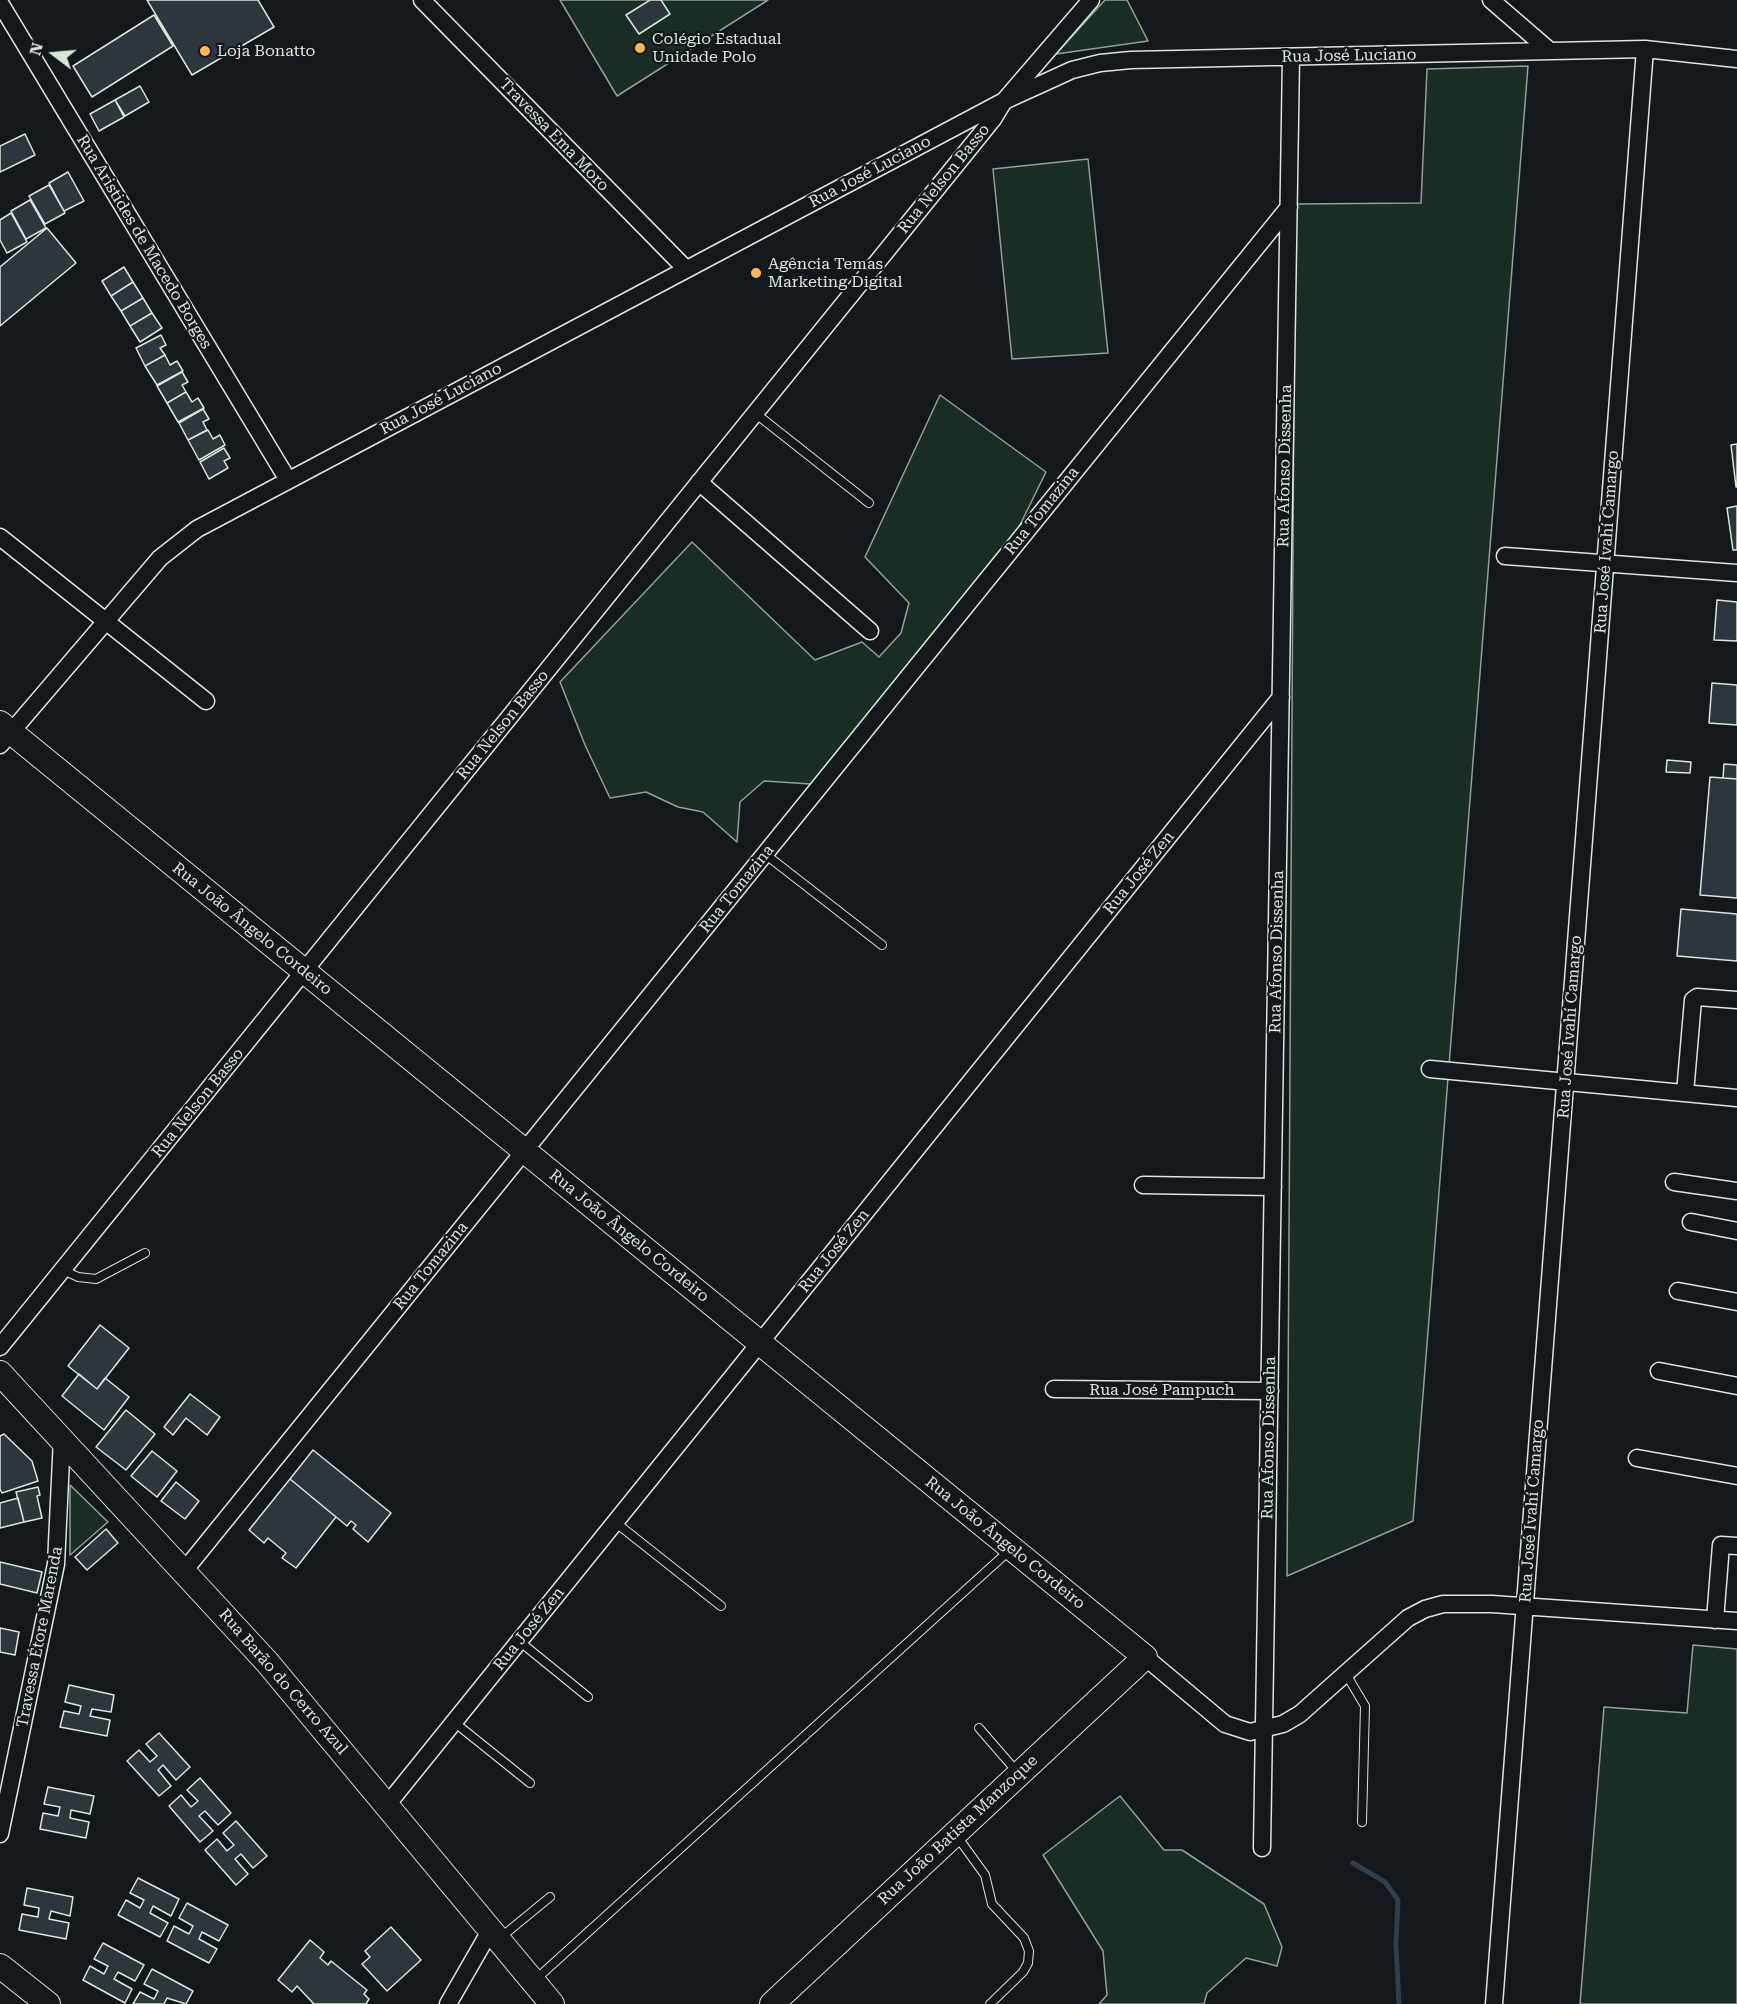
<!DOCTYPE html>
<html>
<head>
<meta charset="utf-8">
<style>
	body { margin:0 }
	#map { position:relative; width:1737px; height:2004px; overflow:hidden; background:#14181c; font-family:"Roboto Serif",serif }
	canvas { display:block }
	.north { position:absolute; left:24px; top:24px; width:60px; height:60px; -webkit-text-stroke:4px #14181c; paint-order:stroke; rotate:286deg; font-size:16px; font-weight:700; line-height:24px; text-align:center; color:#d8e6dc }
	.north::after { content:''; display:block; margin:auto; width:21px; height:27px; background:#d8e6dc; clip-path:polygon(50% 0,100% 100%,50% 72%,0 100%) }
</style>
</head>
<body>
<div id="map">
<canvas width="1737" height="2004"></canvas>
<div class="north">N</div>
</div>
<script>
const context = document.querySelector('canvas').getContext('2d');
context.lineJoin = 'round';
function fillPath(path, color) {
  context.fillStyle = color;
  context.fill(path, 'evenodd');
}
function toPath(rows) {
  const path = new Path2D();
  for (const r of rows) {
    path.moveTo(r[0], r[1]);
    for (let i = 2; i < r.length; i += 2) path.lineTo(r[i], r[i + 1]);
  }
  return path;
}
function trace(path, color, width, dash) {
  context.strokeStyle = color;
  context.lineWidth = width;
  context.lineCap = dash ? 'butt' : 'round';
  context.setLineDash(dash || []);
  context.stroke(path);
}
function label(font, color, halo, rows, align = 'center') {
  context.font = font + ' "Roboto Serif",serif';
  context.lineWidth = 4.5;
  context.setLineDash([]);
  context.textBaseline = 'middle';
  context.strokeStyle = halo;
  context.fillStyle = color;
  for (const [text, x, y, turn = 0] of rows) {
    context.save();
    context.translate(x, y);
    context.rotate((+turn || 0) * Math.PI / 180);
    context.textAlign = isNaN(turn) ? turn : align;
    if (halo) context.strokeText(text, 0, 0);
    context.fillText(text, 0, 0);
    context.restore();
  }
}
const green = toPath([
	[560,0,768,0,617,96,560,0],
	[1105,0,1127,0,1148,41,1056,54,1105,0],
	[1528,66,1413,1521,1287,1576,1295,204,1421,203,1427,69,1528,66],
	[1088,159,1108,353,1012,359,993,169,1088,159],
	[940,395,1046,472,1016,533,811,784,764,781,740,802,737,842,703,812,678,807,646,792,610,798,585,745,560,682,692,542,815,660,862,642,879,657,901,633,909,603,865,557,940,395],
	[70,1485,108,1522,70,1555,70,1485],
	[1693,1645,1737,1649,1737,2004,1580,2004,1604,1707,1687,1713,1693,1645],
	[1120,1796,1164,1850,1182,1850,1264,1904,1282,1947,1277,1966,1246,1958,1207,1993,1204,2004,1099,2004,1107,1995,1103,1951,1043,1855,1120,1796]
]);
fillPath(green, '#1a2d24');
trace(green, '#939e99', 1.5);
trace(toPath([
	[1353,1863,1385,1882,1398,1900,1396,1944,1399,2004]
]), '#2f3f4d', 5);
const building = toPath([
	[147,0,258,0,274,27,192,75,147,0],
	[650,0,661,0,670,14,639,34,626,15,650,0],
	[154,15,173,46,92,97,73,66,154,15],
	[140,86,149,102,125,116,115,100,140,86],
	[115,100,124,117,99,131,90,114,115,100],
	[25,134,35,155,0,172,0,146,25,134],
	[68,172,84,201,64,211,49,183,68,172],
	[49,185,65,213,45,224,29,196,49,185],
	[30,200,46,228,26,239,11,211,30,200],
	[11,213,27,242,7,253,0,240,0,220,11,213],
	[47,228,76,263,0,326,0,267,47,228],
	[124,267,133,282,111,296,102,281,124,267],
	[133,282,143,298,121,311,111,296,133,282],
	[143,298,152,313,130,326,121,311,143,298],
	[152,313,162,328,140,342,130,326,152,313],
	[161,335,166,345,160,348,165,355,145,366,136,348,161,335],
	[165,355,170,365,177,361,183,371,157,385,145,366,165,355],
	[182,372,188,382,182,385,186,392,167,403,157,386,182,372],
	[186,392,192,402,198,398,204,408,178,422,167,403,186,392],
	[203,409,209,419,203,422,207,430,188,440,179,423,203,409],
	[208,430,213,439,220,435,225,445,199,460,188,440,208,430],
	[1737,444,1737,487,1736,487,1731,445,1737,444],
	[224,448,230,458,224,461,228,468,209,479,200,462,224,448],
	[1737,506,1737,550,1733,550,1727,508,1737,506],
	[1717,600,1737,602,1737,641,1714,640,1717,600],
	[1712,683,1737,685,1737,725,1709,723,1712,683],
	[1667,760,1691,762,1690,773,1666,772,1667,760],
	[1724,764,1737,765,1737,779,1723,778,1724,764],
	[1710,777,1737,779,1737,898,1700,895,1710,777],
	[1681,909,1737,914,1737,961,1677,956,1681,909],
	[100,1325,129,1348,97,1389,68,1366,100,1325],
	[79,1374,97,1389,105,1378,129,1397,104,1430,62,1396,79,1374],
	[190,1394,220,1417,207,1435,186,1418,173,1435,164,1427,190,1394],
	[126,1410,155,1434,126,1470,96,1447,126,1410],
	[4,1434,32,1461,38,1481,2,1493,0,1489,0,1436,4,1434],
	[313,1450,391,1513,368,1542,353,1529,356,1525,351,1521,347,1526,290,1479,313,1450],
	[152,1451,177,1471,157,1497,131,1476,152,1451],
	[290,1479,336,1517,296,1568,282,1558,286,1553,268,1538,264,1543,249,1530,290,1479],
	[176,1482,199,1501,185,1519,161,1501,176,1482],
	[38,1487,40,1495,37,1496,42,1518,24,1522,16,1492,38,1487],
	[18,1498,24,1522,0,1528,0,1503,18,1498],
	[106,1529,118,1543,87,1570,75,1557,106,1529],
	[0,1562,42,1572,37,1593,0,1584,0,1562],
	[0,1628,19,1632,15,1655,0,1652,0,1628],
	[69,1685,114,1695,111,1712,92,1709,90,1716,110,1720,107,1736,60,1727,64,1711,79,1714,81,1706,65,1702,69,1685],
	[159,1733,190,1767,176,1780,163,1765,158,1770,171,1786,159,1796,127,1761,139,1750,150,1762,157,1756,146,1744,159,1733],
	[200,1778,231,1813,218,1825,205,1811,199,1816,213,1831,200,1842,169,1806,181,1795,191,1807,198,1801,187,1790,200,1778],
	[48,1787,94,1796,90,1814,71,1810,70,1818,89,1822,86,1838,40,1829,43,1813,58,1816,60,1807,44,1804,48,1787],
	[236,1821,267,1856,253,1868,241,1854,235,1859,248,1874,236,1885,205,1850,217,1839,227,1851,234,1845,223,1833,236,1821],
	[138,1878,179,1899,171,1916,153,1906,150,1913,168,1923,160,1937,118,1915,126,1900,140,1908,144,1900,130,1893,138,1878],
	[27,1888,73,1897,70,1916,51,1911,49,1919,69,1923,66,1939,19,1930,22,1914,38,1917,39,1908,24,1905,27,1888],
	[187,1903,228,1925,219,1941,202,1932,199,1939,217,1949,209,1963,167,1941,174,1926,189,1934,193,1926,179,1918,187,1903],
	[391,1927,421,1960,387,1991,362,1964,370,1957,365,1951,391,1927],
	[310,1940,324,1952,320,1958,328,1965,331,1961,367,1990,364,1994,369,1999,366,2004,314,2004,297,1986,292,1992,278,1980,310,1940],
	[103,1943,144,1965,135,1981,118,1972,114,1979,132,1989,125,2003,83,1980,90,1966,104,1974,108,1966,94,1959,103,1943],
	[152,1969,193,1991,186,2004,167,1998,164,2004,133,2004,140,1992,154,1999,158,1991,144,1984,152,1969]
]);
fillPath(building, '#2c363c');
trace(building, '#d8e6dc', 1.5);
const lane = toPath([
	[755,413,869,503],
	[765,854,882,945],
	[63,1270,78,1277,96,1279,145,1253],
	[615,1522,721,1606],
	[519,1641,588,1697],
	[1346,1674,1365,1706,1362,1822],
	[454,1722,530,1783],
	[979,1728,1018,1773],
	[956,1835,985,1875,992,1904,1024,1938,1029,1951,1028,1963,1023,1972,990,2004],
	[500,1938,550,1897],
	[534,1981,1011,1549]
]);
const street = toPath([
	[422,0,686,269],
	[1491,0,1550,51],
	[0,3,288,480],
	[699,482,870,631],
	[0,537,206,701],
	[1505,556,1737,573],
	[0,745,160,558,197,529,1004,101,1072,70,1100,63,1131,60,1645,49,1737,59],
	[1430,1069,1737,1098],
	[1685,1093,1693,1000,1697,997,1737,1000],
	[1674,1182,1737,1191],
	[1143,1185,1273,1187],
	[1691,1222,1737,1231],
	[1678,1291,1737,1302],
	[0,1347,993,119,1004,101,1091,0],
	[1659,1371,1737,1386],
	[1054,1389,1270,1391],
	[1637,1458,1737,1476],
	[184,1571,1289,207],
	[1715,1620,1721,1545,1737,1546],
	[1145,1657,1225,1724,1250,1732,1283,1724,1300,1714,1408,1618,1425,1609,1443,1604,1492,1604,1737,1621],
	[387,1805,1281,697],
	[0,1834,56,1564,62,1438],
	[1262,1848,1291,57],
	[448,2004,490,1931],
	[1494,2004,1645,49]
]);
const secondary = toPath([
	[0,723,1145,1657,772,2004],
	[0,1373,267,1662,552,2004],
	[0,1966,48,2004]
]);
trace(lane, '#d8e6dc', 10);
trace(street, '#d8e6dc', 19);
trace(secondary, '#d8e6dc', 26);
trace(lane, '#14181c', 8);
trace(street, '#14181c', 16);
trace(secondary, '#14181c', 24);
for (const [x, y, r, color] of [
	[640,48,6,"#ffb74d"],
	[205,51,6,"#ffb74d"],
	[756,273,6,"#ffb74d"]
]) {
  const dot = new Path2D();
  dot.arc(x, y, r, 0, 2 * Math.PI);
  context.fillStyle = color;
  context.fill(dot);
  trace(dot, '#14181c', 2);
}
label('16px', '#d8e6dc', '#14181c', [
	["Colégio Estadual",652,39],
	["Unidade Polo",652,57],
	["Loja Bonatto",217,51],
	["Agência Temas",768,264],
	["Marketing Digital",768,282]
], 'left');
label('16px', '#d8e6dc', '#14181c', [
	["Rua José Luciano",1349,56,-1],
	["Travessa Ema Moro",554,135,46],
	["Rua José Luciano",870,172,-28],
	["Rua Nelson Basso",944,179,-51],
	["Rua Aristides de Macedo Borges",144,242,59],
	["Rua José Luciano",441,399,-28],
	["Rua Afonso Dissenha",1285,466,-89],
	["Rua Tomazina",1042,511,-51],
	["Rua José Ivahí Camargo",1607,542,-86],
	["Rua Nelson Basso",503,725,-51],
	["Rua José Zen",1139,873,-51],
	["Rua Tomazina",737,889,-51],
	["Rua João Ângelo Cordeiro",252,929,39],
	["Rua Afonso Dissenha",1277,952,-89],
	["Rua José Ivahí Camargo",1570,1027,-86],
	["Rua Nelson Basso",198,1103,-51],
	["Rua João Ângelo Cordeiro",629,1236,39],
	["Rua José Zen",834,1251,-51],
	["Rua Tomazina",431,1266,-51],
	["Rua José Pampuch",1162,1390],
	["Rua Afonso Dissenha",1269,1438,-89],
	["Rua José Ivahí Camargo",1532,1511,-86],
	["Rua João Ângelo Cordeiro",1005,1543,39],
	["Rua José Zen",529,1629,-51],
	["Travessa Étore Marenda",40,1637,-79],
	["Rua Barão do Cerro Azul",283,1682,49],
	["Rua João Batista Manzoque",958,1830,-43]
]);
</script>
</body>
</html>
